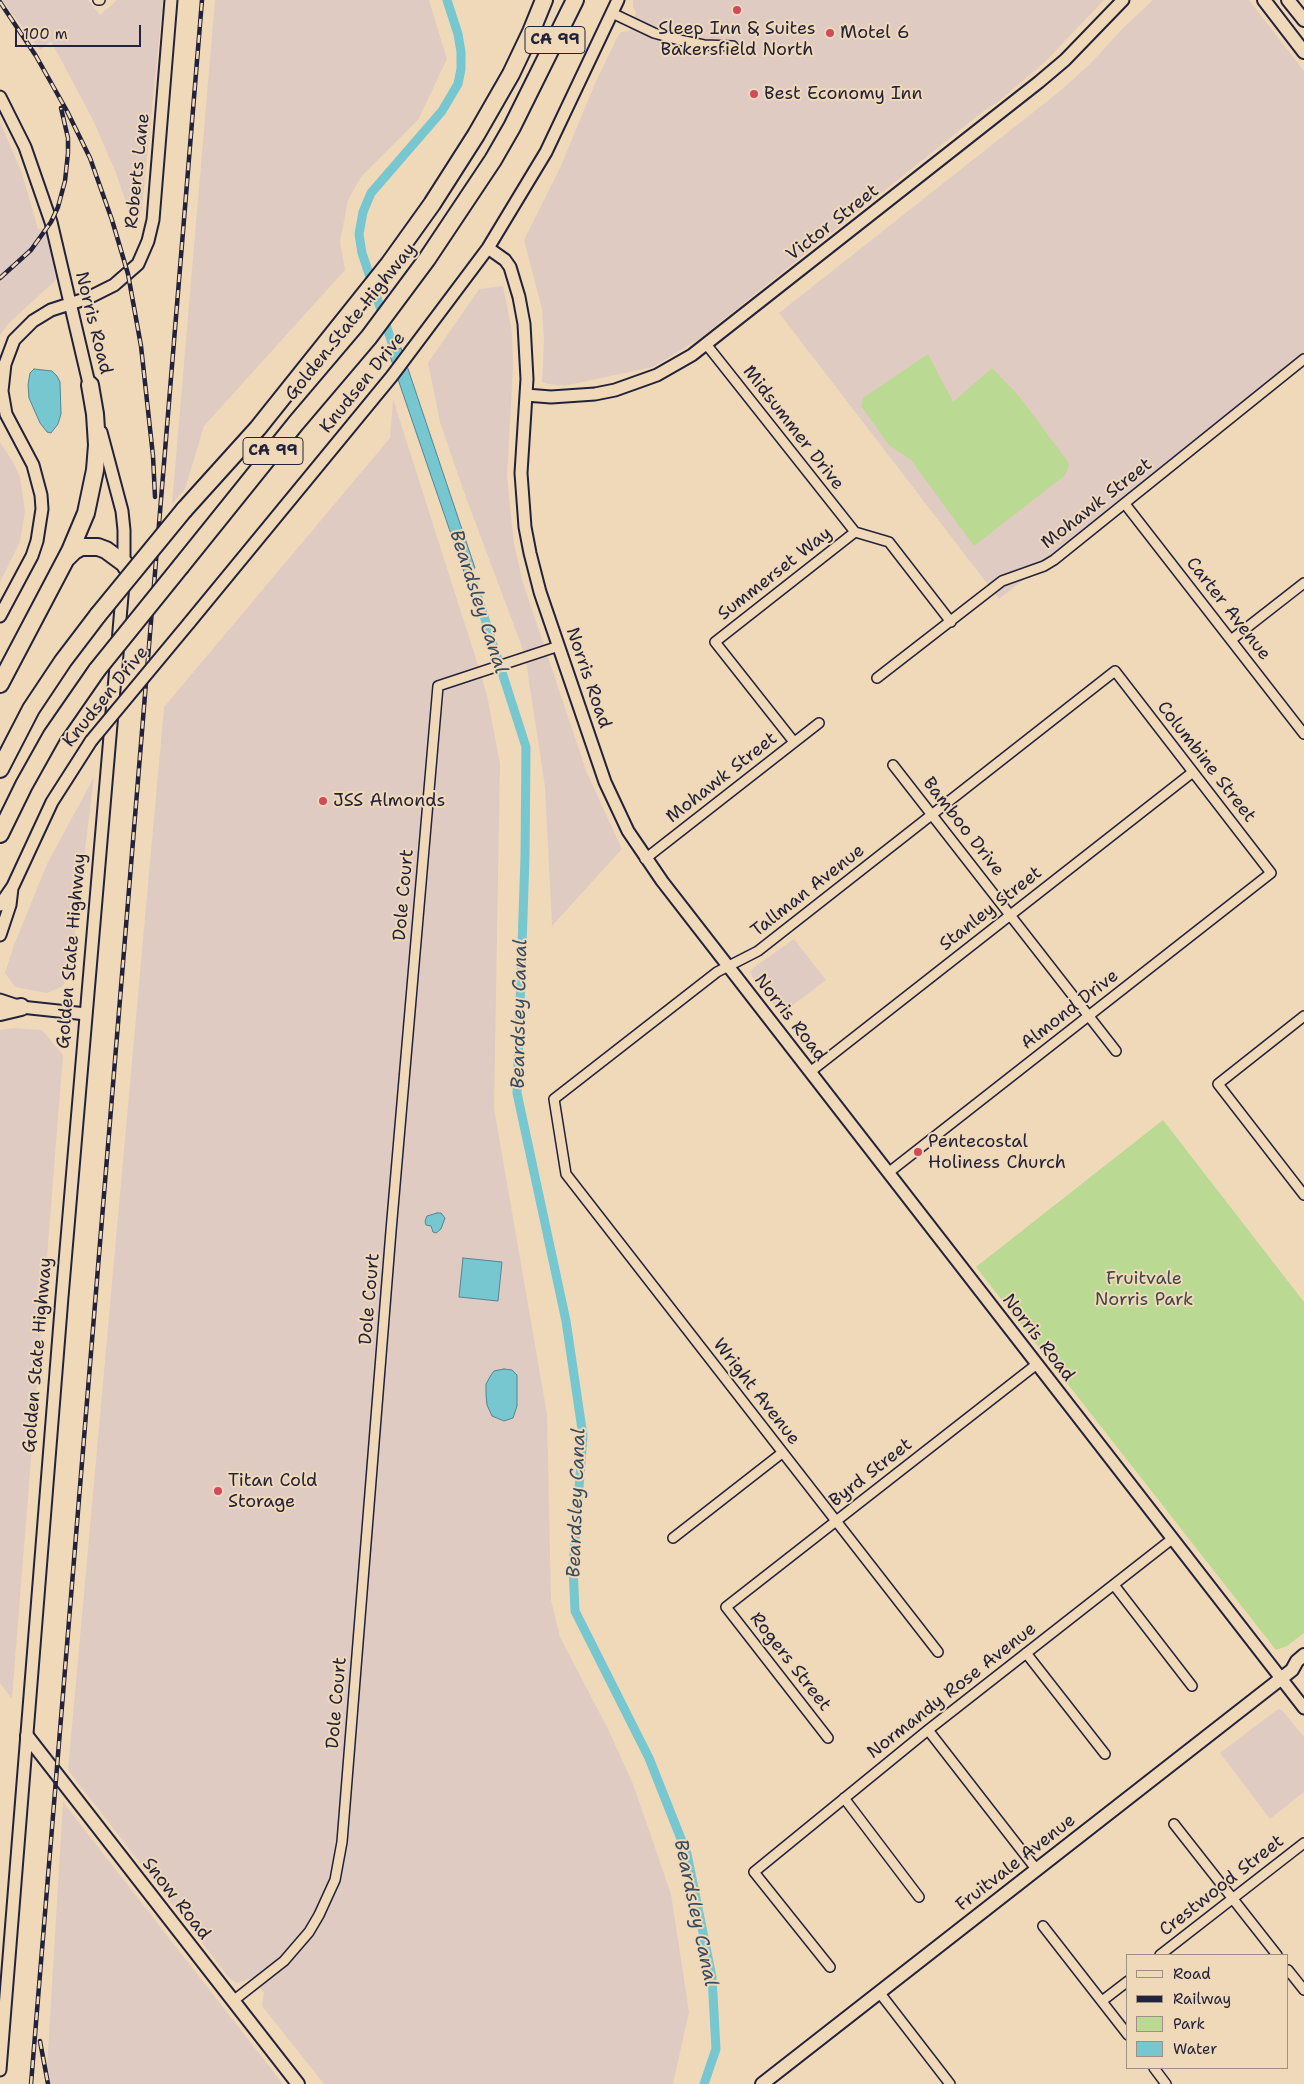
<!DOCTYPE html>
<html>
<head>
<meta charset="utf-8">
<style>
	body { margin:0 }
	#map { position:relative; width:1304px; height:2084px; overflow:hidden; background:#f0d9b9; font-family:"Shantell Sans",sans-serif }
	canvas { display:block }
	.legend { position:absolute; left:1126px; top:1954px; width:162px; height:115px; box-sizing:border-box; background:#f0d9b9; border:1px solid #9e9087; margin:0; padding:6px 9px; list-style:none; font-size:15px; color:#22223b }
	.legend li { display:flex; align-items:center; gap:10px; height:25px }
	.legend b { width:25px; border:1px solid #9e9087 }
	.scale { position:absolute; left:15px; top:25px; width:126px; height:22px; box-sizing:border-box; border:2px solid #22223b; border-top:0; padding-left:6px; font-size:15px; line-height:18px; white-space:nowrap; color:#22223b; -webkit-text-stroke:4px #f0d9b9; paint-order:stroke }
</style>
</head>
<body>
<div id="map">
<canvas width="1304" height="2084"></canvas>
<ul class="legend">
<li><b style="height:6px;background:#f0d9b9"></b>Road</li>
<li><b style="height:6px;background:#22223b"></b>Railway</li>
<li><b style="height:14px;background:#bad992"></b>Park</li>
<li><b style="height:14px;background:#76c7cf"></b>Water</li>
</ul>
<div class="scale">100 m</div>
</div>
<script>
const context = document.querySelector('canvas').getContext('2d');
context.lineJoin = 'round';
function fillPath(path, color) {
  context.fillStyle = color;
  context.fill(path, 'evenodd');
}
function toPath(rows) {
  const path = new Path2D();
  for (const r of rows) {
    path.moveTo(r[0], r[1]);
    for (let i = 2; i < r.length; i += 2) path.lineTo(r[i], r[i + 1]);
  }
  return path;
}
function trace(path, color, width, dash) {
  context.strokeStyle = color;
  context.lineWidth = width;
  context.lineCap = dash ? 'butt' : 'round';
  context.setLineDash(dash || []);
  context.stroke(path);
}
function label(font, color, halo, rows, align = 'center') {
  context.font = font + ' "Shantell Sans",sans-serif';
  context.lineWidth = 4;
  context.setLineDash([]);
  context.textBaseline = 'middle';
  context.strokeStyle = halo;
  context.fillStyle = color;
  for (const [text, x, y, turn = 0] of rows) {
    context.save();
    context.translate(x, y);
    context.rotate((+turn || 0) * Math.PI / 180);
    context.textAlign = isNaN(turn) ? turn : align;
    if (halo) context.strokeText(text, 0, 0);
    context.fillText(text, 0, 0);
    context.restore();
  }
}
fillPath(toPath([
	[2,0,88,0,100,15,117,0,163,0,142,207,136,232,116,173,93,120,51,41,40,50],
	[215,0,429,0,447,59,418,120,361,177,348,200,340,242,345,270,204,426,185,489,172,504],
	[633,0,1104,0,1046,61,998,102,985,110,699,339,653,367,564,386,548,384,542,382,544,341,542,309,524,240,560,168,596,81,618,36,621,32,629,31,636,12,633,7],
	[1153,0,1249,0,1304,71,1304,358,999,599,779,313,1060,91,1092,62,1123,28],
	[0,122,22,173,38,229,46,228,56,280,9,323,0,335],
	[503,286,512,332,513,368,507,477,514,544,523,583,587,773,622,849,552,926,545,787,525,655,465,495,440,422,428,363,479,289],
	[393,399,477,662,487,695,500,764,494,1108,547,1414,551,1600,560,1637,609,1731,633,1784,671,1894,689,2012,673,2084,324,2084,262,2006,264,1993,252,1978,237,1983,230,1979,68,1770,164,707,390,438],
	[0,442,13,462,20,477,25,511,20,542,0,582],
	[94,777,70,971,63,986,47,993,15,987,5,973,14,945,47,864],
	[794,939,826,980,781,1014,752,976,751,972,753,968],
	[13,1028,42,1030,63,1055,12,1699,0,1683,0,1030],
	[1278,1709,1282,1710,1304,1737,1304,1792,1270,1819,1220,1753],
	[63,1802,283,2084,46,2084]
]), '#e0cbc3');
fillPath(toPath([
	[928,354,953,402,992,368,1019,396,1068,462,1069,466,1064,476,974,546,911,460,889,445,861,406,863,398],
	[1163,1120,1304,1302,1304,1633,1287,1646,1276,1650,976,1267]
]), '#bad992');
const water = toPath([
	[401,348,475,568,464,572,389,353,401,348],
	[34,369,52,371,57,376,60,382,61,414,58,424,51,433,47,432,40,423,29,398,28,385,30,373,34,369],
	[437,1213,441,1213,445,1218,441,1229,436,1233,433,1232,431,1226,426,1225,425,1221,427,1216,437,1213],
	[463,1258,502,1262,498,1301,459,1297,463,1258],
	[504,1369,512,1370,517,1375,517,1406,513,1418,504,1421,492,1416,487,1405,486,1395,486,1384,491,1375,494,1371,504,1369]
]);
fillPath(water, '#76c7cf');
trace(water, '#548594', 1);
trace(toPath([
	[398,361,362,253,359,234,363,212,371,193,442,111,458,84,461,69,461,52,458,34,447,0],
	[466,560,526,747,525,857,517,1093,566,1321,583,1436,573,1566,575,1611,649,1758,687,1854,712,1977,716,2049,704,2084]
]), '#76c7cf', 9);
const minor = toPath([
	[98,0,100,0],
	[612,13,654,33,679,40,704,45,733,46],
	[706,344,855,532],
	[1125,504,1304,734],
	[855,532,889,542,951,622],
	[1231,640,1304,583],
	[877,678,1002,581,1044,566,1054,560,1304,359],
	[794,742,715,642,855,532],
	[893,765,1116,1051],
	[645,859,819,723],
	[1304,1016,1218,1084,1304,1195],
	[810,1072,1193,772],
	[888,1173,1271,873,1115,671,758,951,717,972,554,1099,566,1174,938,1652],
	[673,1538,782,1453],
	[1114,1585,1192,1686],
	[1026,1653,1105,1754],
	[928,1730,1036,1869],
	[828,1738,726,1607,1037,1364],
	[844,1798,919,1897],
	[1174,1824,1277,1955],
	[1043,1926,1128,2035],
	[1160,1955,1304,1843],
	[830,1967,754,1872,928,1730,1172,1539],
	[1288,1970,1304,1990],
	[879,1992,950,2084],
	[233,2001,284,1961,309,1932,319,1915,335,1880,342,1842,391,1231,438,686,559,646],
	[1102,2001,1128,1981],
	[1154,2068,1166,2084]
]);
const tertiary = toPath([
	[0,97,25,147,51,222,91,392],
	[488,248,505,260,510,267,519,297,524,324,527,379,521,473,525,527,530,553,540,592,605,782,628,831,662,881,1304,1708],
	[526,395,551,397,595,394,615,390,657,375,692,355,1039,82,1065,60,1123,0],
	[101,432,122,511,124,530,124,568],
	[0,616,32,556,37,541,42,509,41,495,33,465,6,414,2,391,5,364,14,340,33,321,51,310,88,298,114,285,138,264,148,241,153,220,171,0],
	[189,623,392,376,488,248,546,152,618,0],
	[0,905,13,886,52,802,91,741],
	[0,935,10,905,12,888],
	[0,1000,21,1007,86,1014],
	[0,2070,62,1297,123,584]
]);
const secondary = toPath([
	[1264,0,1304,52],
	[1288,0,1304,20],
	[27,1736,298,2084],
	[762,2084,1292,1670,1297,1661,1304,1655]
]);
const motorway = toPath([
	[184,510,258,428,389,264,432,204,476,135,511,74,531,32,544,0],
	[67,558,74,551,81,547,98,547,106,550,125,564],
	[181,566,296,423,369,337,427,259,493,160,512,127,575,0],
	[0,684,70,551,86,513,95,470,97,445,95,414,90,385],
	[0,769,31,709,63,661,98,615],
	[0,834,24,785,52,735,97,670],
	[0,1012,21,1007]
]);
trace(minor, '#22223b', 12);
trace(tertiary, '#22223b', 15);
trace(secondary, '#22223b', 16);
trace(motorway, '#22223b', 20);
trace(minor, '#f0d9b9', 9);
trace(tertiary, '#f0d9b9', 11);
trace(secondary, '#f0d9b9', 12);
trace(motorway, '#f0d9b9', 16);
const rail = toPath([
	[0,2,36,56,67,111,90,158,112,220,128,274,141,346,153,456,155,497],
	[0,278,31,250,51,222,58,207,65,181,68,153,68,138,61,108],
	[40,2041,48,2084],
	[31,2084,202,0]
]);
trace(rail, '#22223b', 4.5);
trace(rail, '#f0d9b9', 2.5, [8]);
const tertiaryBridge = toPath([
	[91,741,189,623]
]);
const motorwayBridge = toPath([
	[98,615,184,510],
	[97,670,181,566]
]);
trace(tertiaryBridge, '#22223b', 15, []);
trace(motorwayBridge, '#22223b', 20, []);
trace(tertiaryBridge, '#f0d9b9', 11);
trace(motorwayBridge, '#f0d9b9', 16);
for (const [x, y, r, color] of [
	[737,10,5,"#d1495b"],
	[830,33,5,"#d1495b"],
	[754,94,5,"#d1495b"],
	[323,801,5,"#d1495b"],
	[918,1152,5,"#d1495b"],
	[218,1491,5,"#d1495b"]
]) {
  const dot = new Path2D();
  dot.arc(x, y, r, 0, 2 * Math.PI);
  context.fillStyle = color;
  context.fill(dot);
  trace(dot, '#f0d9b9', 2);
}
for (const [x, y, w] of [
	[555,40,60],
	[273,451,60]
]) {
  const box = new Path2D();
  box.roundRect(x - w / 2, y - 13.5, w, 27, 4);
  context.fillStyle = '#f0d9b9';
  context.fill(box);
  trace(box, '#22223b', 1);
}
label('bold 16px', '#22223b', null, [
	["CA 99",555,40],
	["CA 99",273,451]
]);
label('18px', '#22223b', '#f0d9b9', [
	["Sleep Inn & Suites",737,29,"center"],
	["Bakersfield North",737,50,"center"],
	["Motel 6",840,33],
	["Best Economy Inn",764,94],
	["JSS Almonds",333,801],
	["Pentecostal",928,1142],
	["Holiness Church",928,1163],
	["Titan Cold",228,1481],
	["Storage",228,1502]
], 'left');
label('18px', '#22223b', '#f0d9b9', [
	["Roberts Lane",138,171,-84],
	["Victor Street",833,223,-38],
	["Golden State Highway",351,322,-51],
	["Norris Road",93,323,76],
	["Knudsen Drive",363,383,-51],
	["Midsummer Drive",793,428,52],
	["Mohawk Street",1097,504,-38],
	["Summerset Way",775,574,-38],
	["Carter Avenue",1228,609,52],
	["Norris Road",588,678,71],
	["Knudsen Drive",106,697,-51],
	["Columbine Street",1206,762,52],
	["Mohawk Street",722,778,-38],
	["Bamboo Drive",963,827,52],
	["Tallman Avenue",808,891,-38],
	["Dole Court",404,895,-85],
	["Stanley Street",991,909,-38],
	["Golden State Highway",72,951,-85],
	["Almond Drive",1070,1010,-38],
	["Norris Road",790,1018,52],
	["Dole Court",370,1299,-85],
	["Norris Road",1038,1338,52],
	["Golden State Highway",38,1355,-85],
	["Wright Avenue",756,1392,52],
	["Byrd Street",871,1473,-38],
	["Rogers Street",790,1662,52],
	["Normandy Rose Avenue",952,1691,-38],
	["Dole Court",337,1703,-85],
	["Fruitvale Avenue",1016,1863,-38],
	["Crestwood Street",1222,1886,-38],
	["Snow Road",176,1899,52]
]);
label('18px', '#40474c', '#f0d9b9', [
	["Fruitvale",1144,1279],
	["Norris Park",1144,1300]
]);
label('italic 19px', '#374b60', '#f0d9b9', [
	["Beardsley Canal",478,602,72],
	["Beardsley Canal",520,1014,-89],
	["Beardsley Canal",577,1503,-88],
	["Beardsley Canal",695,1913,78]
]);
</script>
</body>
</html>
